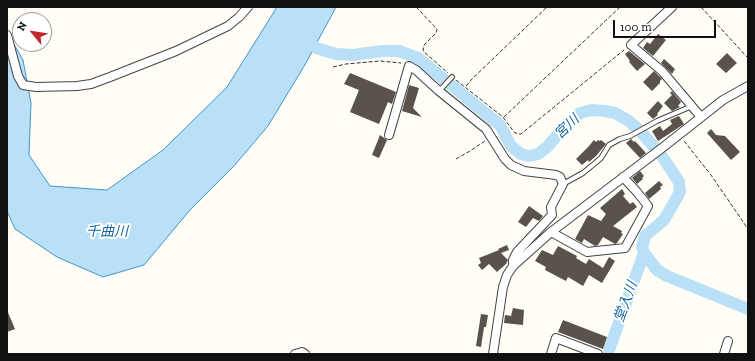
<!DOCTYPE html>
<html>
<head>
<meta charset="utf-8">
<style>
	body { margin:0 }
	#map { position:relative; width:755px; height:361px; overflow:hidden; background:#fffdf5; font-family:"Zilla Slab",serif }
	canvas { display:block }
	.frame { position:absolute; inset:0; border:8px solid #111; pointer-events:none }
	.north { position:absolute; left:12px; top:12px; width:40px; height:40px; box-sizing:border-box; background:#fff; border:1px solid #a0a0a0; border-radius:50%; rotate:300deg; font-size:11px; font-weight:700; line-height:16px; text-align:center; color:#111 }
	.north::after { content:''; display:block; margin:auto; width:14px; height:18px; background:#c4262e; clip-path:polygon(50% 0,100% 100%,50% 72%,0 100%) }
	.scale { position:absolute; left:613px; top:20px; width:103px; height:18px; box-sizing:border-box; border:2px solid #111; border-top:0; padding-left:5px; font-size:12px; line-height:14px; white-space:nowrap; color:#111; -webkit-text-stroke:3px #fff; paint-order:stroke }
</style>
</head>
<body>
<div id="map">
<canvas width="755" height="361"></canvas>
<div class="frame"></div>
<div class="north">N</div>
<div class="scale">100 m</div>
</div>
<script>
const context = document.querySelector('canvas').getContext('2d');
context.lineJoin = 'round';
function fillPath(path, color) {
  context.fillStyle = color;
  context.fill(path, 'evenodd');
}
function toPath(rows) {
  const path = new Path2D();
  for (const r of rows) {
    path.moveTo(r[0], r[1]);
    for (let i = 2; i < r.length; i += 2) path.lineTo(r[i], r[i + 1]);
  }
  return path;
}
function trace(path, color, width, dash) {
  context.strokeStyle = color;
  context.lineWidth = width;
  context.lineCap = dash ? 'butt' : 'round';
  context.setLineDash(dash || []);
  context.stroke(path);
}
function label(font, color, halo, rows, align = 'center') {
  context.font = font + ' "Zilla Slab","Noto Sans JP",serif';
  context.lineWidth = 4;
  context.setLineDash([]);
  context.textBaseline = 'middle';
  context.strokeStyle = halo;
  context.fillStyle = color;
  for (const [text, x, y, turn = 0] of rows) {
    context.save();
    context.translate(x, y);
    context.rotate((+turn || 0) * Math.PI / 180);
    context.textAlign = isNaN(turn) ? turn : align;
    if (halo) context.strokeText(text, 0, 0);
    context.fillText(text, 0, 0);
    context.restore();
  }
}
const water = toPath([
	[277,7,336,7,306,63,268,126,234,166,190,210,144,265,103,277,57,257,15,229,7,211,7,32,23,60,31,103,29,155,50,186,107,190,163,150,227,87,277,7]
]);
fillPath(water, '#b9e0f7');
trace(water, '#3f96cf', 1);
trace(toPath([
	[303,37,316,48,336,54,353,55,382,51,399,51,418,58,500,125,511,146,521,154,529,156,538,154,547,147,570,121,580,113,592,110,605,111,615,113,629,121,641,132,662,156,679,182,680,192,664,220,645,236,642,247,644,253,657,270,667,276,748,309],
	[609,350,644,253]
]), '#b9e0f7', 12);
fillPath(toPath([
	[658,34,666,40,653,56,643,48,647,42,650,44],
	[629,51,645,64,637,71,629,62,630,61,625,54],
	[727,53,737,63,726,73,716,64],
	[664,59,675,69,672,74,661,63],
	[654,71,662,79,660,81,660,83,652,91,643,82],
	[350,73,396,92,392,104,388,102,379,124,350,112,359,90,344,84],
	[409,85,419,88,413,108,422,117,402,111],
	[672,91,681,102,678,106,680,107,672,111,664,103,672,95,670,93],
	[658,101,663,106,657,114,658,115,653,119,647,113],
	[679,116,684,124,658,141,652,131,660,126,663,131,672,124,670,120],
	[711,129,716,135,725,136,740,152,731,160,707,133],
	[380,135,387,140,379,158,372,155],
	[631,139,634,142,635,141,646,153,640,158,626,143],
	[594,140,596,142,598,140,600,141,601,140,606,144,596,156,589,162,588,160,582,165,576,159,589,146],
	[640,171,644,176,642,178,643,179,637,184,632,178],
	[659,181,663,185,660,187,661,189,649,199,645,193],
	[622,189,625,194,623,196,630,204,633,202,637,207,613,226,622,231,621,233,623,234,617,243,615,244,603,237,598,245,595,246,584,239,582,243,575,239,588,215,601,221,606,214,600,208],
	[529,206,543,216,539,221,533,218,526,227,518,222],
	[507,245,509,250,501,253,508,260,506,264,497,272,489,264,482,270,478,265,481,263,479,258,499,250,498,249],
	[558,246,577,256,576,258,586,264,589,259,603,268,609,257,615,261,602,283,589,275,583,286,568,277,566,281,545,270,546,267,535,261,542,250,553,255],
	[513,308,524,310,523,325,504,323,505,315,511,316],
	[7,310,15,329,7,332],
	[481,314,488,315,486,327,484,327,481,347,476,346],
	[563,320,607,337,603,349,558,332]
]), '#5a524d');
const service = toPath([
	[439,91,452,77],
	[563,184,583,173,594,164,601,158,609,145,620,139,630,136,657,121,692,106]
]);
const minor = toPath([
	[672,7,631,45,662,71,701,117],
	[7,35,18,76,23,85,36,87,77,86,91,84,110,77,176,51,228,26,239,17,248,7],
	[389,135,409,66,416,70,439,91,486,129,505,159,511,165,524,171,556,175,560,177,563,184,551,207,552,215,517,252,513,260,513,266],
	[551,232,587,252,625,248,648,206,637,192,623,177],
	[295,354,302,352,305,354],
	[493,354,503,287,507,275,513,266,551,232,662,148,723,100,748,86],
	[551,354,556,338,598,354],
	[724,354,728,341]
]);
trace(service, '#444', 6);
trace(minor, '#444', 10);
trace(toPath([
	[416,7,437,29,436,33,424,45,423,51,448,73],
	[701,7,748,58],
	[333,67,346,64,380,61,401,63],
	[456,80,503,117,514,132,518,134,521,134,624,50],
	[466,86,472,79,547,7],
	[504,117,620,7],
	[684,141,711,175,748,229],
	[456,159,470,151,485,141]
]), '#333', 1, [4, 2]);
trace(service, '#fff', 4);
trace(minor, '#fff', 8);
label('italic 14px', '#1768a6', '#fff', [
	["宮川",567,127,-44],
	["千曲川",107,232],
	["堂入川",626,302,-70]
]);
</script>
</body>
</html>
